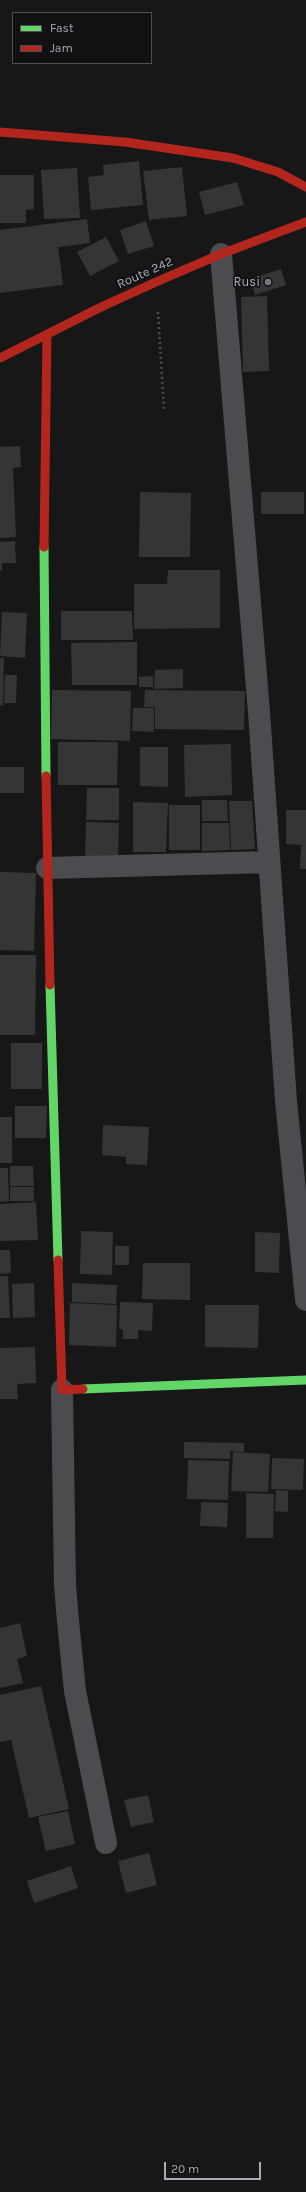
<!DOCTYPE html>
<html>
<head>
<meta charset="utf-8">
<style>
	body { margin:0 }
	#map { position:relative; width:306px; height:2192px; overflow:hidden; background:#171717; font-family:Karla,sans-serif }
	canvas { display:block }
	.legend { position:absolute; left:12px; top:12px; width:140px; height:52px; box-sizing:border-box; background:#111113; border:1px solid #4d4f55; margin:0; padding:5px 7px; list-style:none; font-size:12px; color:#a8adb8 }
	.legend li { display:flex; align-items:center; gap:8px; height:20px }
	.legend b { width:20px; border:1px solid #4d4f55 }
	.scale { position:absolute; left:164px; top:2162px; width:97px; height:18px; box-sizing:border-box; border:2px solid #a8adb8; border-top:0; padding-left:5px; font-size:12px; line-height:14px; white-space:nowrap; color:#a8adb8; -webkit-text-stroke:3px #111113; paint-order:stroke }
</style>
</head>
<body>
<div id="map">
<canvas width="306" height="2192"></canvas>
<ul class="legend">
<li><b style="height:5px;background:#63d668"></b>Fast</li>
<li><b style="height:5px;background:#b3261e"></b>Jam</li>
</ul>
<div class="scale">20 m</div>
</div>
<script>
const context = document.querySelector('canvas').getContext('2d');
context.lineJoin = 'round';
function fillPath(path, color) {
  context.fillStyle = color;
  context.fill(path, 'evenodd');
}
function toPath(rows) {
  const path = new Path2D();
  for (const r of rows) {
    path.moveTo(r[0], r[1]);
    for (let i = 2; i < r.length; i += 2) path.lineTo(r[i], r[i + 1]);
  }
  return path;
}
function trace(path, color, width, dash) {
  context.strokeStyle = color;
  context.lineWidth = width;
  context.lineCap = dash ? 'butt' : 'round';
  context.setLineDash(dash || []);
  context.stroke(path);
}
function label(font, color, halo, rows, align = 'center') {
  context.font = font + ' Karla,sans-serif';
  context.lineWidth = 3.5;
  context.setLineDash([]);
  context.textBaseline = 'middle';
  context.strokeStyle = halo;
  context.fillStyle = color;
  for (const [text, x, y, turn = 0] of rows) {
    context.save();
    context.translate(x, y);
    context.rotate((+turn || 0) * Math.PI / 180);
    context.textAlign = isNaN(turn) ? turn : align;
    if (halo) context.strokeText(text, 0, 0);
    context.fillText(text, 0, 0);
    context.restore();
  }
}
fillPath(toPath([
	[139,161,143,205,91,210,88,177,104,175,103,165],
	[182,167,187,216,149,220,143,171],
	[77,168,80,218,44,219,41,170],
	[0,175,34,175,34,209,26,210,26,223,0,223],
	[237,182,244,205,205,215,199,192],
	[87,219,90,243,58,247,63,285,0,293,0,230],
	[146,221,154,246,128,254,120,230],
	[106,237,119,261,90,276,77,252],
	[281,269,286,285,255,295,250,279],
	[267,296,269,371,243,372,241,297],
	[20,446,21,467,13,468,16,537,0,538,0,447],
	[140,492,191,493,190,557,139,557],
	[261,492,304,492,304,514,261,514],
	[15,541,16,563,2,563,2,570,0,571,0,542],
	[168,570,220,570,220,628,134,629,134,584,167,584],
	[61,611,132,611,133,640,61,640],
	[2,612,27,613,25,658,0,656],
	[137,642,137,685,72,685,71,643],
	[0,658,4,658,3,706,0,705],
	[183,669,183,688,154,689,155,670],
	[5,675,17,675,16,703,4,703],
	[153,676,153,687,139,687,139,677],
	[52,690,131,691,130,741,51,739],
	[145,690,245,691,244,730,155,729,155,707,144,707],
	[133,708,154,708,154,732,132,731],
	[58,742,118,742,117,785,58,785],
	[231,744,232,795,185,797,184,745],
	[140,747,168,747,168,787,140,786],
	[0,767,24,767,24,793,0,793],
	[87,788,119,788,119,820,86,820],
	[202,800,227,800,228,821,202,821],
	[229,801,252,801,255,849,231,850],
	[133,802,168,803,166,852,133,852],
	[169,805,200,805,200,850,169,850],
	[286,810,306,810,306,869,300,869,301,845,286,844],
	[86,822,119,823,118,858,85,857],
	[202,823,229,823,230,850,202,851],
	[0,872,36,873,34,951,0,950],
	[0,955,36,955,35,1035,0,1035],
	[11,1043,42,1043,42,1089,11,1089],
	[15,1106,47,1106,46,1138,15,1138],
	[0,1117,12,1117,12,1163,0,1163],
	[103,1125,149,1127,147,1165,126,1164,126,1157,102,1155],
	[10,1166,33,1166,34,1186,10,1186],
	[0,1168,8,1168,9,1201,0,1202],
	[10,1187,34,1187,34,1201,10,1201],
	[36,1202,38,1240,0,1241,0,1204],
	[81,1231,113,1232,112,1275,80,1274],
	[255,1232,280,1233,279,1273,255,1272],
	[115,1246,129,1246,129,1265,115,1265],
	[0,1250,10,1250,11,1273,0,1274],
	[143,1263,190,1263,190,1300,142,1299],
	[0,1276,8,1276,10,1318,0,1318],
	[34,1283,35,1317,13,1318,12,1284],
	[72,1283,117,1285,116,1304,72,1302],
	[120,1302,153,1303,152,1331,138,1330,138,1339,123,1339,123,1330,119,1329],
	[70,1303,117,1305,116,1347,69,1345],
	[205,1305,259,1305,258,1348,205,1347],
	[35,1347,36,1383,17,1384,18,1399,0,1399,0,1348],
	[184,1442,244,1443,244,1452,230,1451,230,1459,184,1458],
	[233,1452,270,1454,268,1492,231,1491],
	[272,1458,304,1459,303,1490,271,1489],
	[188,1460,229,1461,228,1500,187,1499],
	[276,1490,288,1491,288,1512,275,1511],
	[246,1493,274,1494,273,1538,246,1538],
	[201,1502,228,1503,227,1527,200,1526],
	[20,1623,27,1656,17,1659,23,1683,0,1688,0,1628],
	[41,1686,69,1809,29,1818,11,1740,0,1742,0,1695],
	[148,1795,154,1822,131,1827,124,1800],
	[68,1811,75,1844,46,1851,38,1817],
	[149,1853,157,1885,126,1893,118,1861],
	[71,1866,78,1888,34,1903,27,1881]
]), '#353536');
trace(toPath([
	[158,312,164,409]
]), '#4d4e52', 2.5, [2, 3]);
trace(toPath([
	[221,254,259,712,286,1101,306,1300],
	[47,868,269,862],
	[62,1390,65,1585,68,1621,75,1691,106,1843]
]), '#4b4c50', 22);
trace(toPath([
	[44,547,46,776],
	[50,985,58,1260],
	[83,1389,306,1380]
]), '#63d668', 9);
trace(toPath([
	[0,132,125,142,233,158,278,172,306,187],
	[0,358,99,308,156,282,221,254,306,222],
	[44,547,47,335],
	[46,776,50,985],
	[58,1260,62,1390,83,1389]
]), '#b3261e', 9);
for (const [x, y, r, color] of [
	[268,282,4,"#757880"]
]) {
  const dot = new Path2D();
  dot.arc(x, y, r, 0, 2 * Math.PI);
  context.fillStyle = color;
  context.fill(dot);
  trace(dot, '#111113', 1.5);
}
label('13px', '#a8adb8', '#111113', [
	["Route 242",145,273,-24]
]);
label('13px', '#a8adb8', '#111113', [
	["Rusi",260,282]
], 'right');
</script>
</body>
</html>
